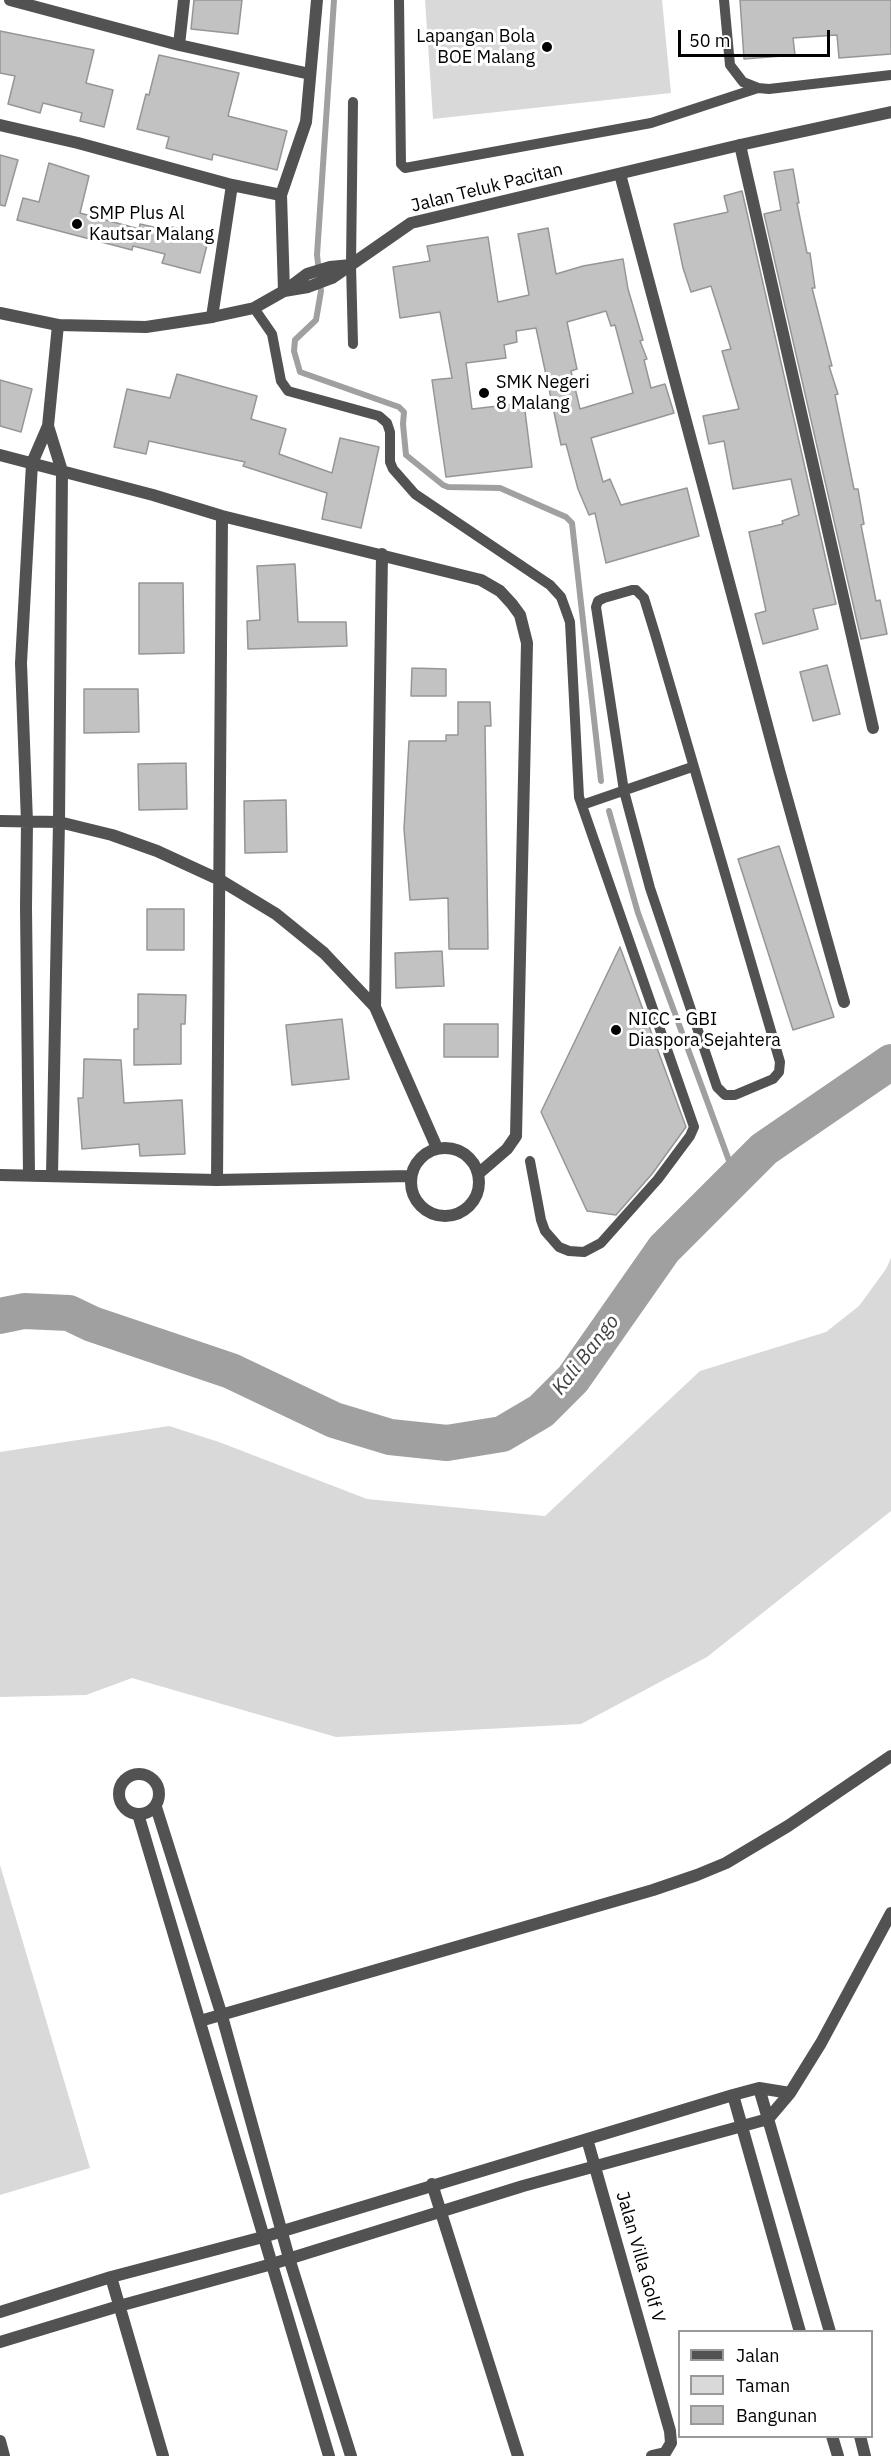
<!DOCTYPE html>
<html>
<head>
<meta charset="utf-8">
<style>
	body { margin:0 }
	#map { position:relative; width:891px; height:2456px; overflow:hidden; background:#fff; font-family:"IBM Plex Sans",sans-serif }
	canvas { display:block }
	.legend { position:absolute; left:678px; top:2330px; width:195px; height:108px; box-sizing:border-box; background:#fff; border:2px solid #999; margin:0; padding:8px 10px; list-style:none; font-size:18px; color:#000 }
	.legend li { display:flex; align-items:center; gap:12px; height:30px }
	.legend b { width:30px; border:2px solid #999 }
	.scale { position:absolute; left:678px; top:30px; width:152px; height:27px; box-sizing:border-box; border:3px solid #000; border-top:0; padding-left:8px; font-size:18px; line-height:21px; white-space:nowrap; color:#000; -webkit-text-stroke:4px #fff; paint-order:stroke }
</style>
</head>
<body>
<div id="map">
<canvas width="891" height="2456"></canvas>
<ul class="legend">
<li><b style="height:8px;background:#525252"></b>Jalan</li>
<li><b style="height:16px;background:#d9d9d9"></b>Taman</li>
<li><b style="height:16px;background:#c2c2c2"></b>Bangunan</li>
</ul>
<div class="scale">50 m</div>
</div>
<script>
const context = document.querySelector('canvas').getContext('2d');
context.lineJoin = 'round';
function fillPath(path, color) {
  context.fillStyle = color;
  context.fill(path, 'evenodd');
}
function toPath(rows) {
  const path = new Path2D();
  for (const r of rows) {
    if (r.length === 3) {
      path.moveTo(r[0] + r[2], r[1]);
      path.arc(r[0], r[1], r[2], 0, 2 * Math.PI);
      continue;
    }
    path.moveTo(r[0], r[1]);
    for (let i = 2; i < r.length; i += 2) path.lineTo(r[i], r[i + 1]);
  }
  return path;
}
function trace(path, color, width, dash) {
  context.strokeStyle = color;
  context.lineWidth = width;
  context.lineCap = dash ? 'butt' : 'round';
  context.setLineDash(dash || []);
  context.stroke(path);
}
function label(font, color, halo, rows, align = 'center') {
  context.font = font + ' "IBM Plex Sans",sans-serif';
  context.lineWidth = 6;
  context.setLineDash([]);
  context.textBaseline = 'middle';
  context.strokeStyle = halo;
  context.fillStyle = color;
  for (const [text, x, y, turn = 0] of rows) {
    context.save();
    context.translate(x, y);
    context.rotate((+turn || 0) * Math.PI / 180);
    context.textAlign = isNaN(turn) ? turn : align;
    if (halo) context.strokeText(text, 0, 0);
    context.fillText(text, 0, 0);
    context.restore();
  }
}
fillPath(toPath([
	[425,0,662,0,671,93,433,119],
	[891,1258,891,1511,707,1657,581,1724,336,1737,132,1678,86,1695,0,1697,0,1452,169,1426,219,1442,367,1499,545,1516,700,1371,826,1332,859,1306,886,1269],
	[0,1865,90,2168,0,2195]
]), '#d9d9d9');
trace(toPath([
	[319,272,317,255,334,0],
	[320,282,321,291,316,320,295,340,294,351,300,372,399,407,404,412,403,424,406,455,443,485,448,487,500,488,566,517,572,523,601,781],
	[609,811,638,913,735,1177]
]), '#a0a0a0', 6);
trace(toPath([
	[0,1316,24,1311,69,1313,92,1324,231,1371,334,1420,390,1437,447,1443,502,1434,541,1411,573,1379,664,1249,764,1149,891,1062]
]), '#a0a0a0', 36);
const building = toPath([
	[194,0,242,0,238,34,191,29,194,0],
	[740,0,891,0,891,54,839,58,837,35,793,38,795,55,744,59,740,0],
	[0,31,94,50,86,83,113,90,104,127,80,121,82,113,43,103,40,113,8,104,15,76,0,73,0,31],
	[159,55,239,73,228,116,287,131,277,170,213,154,212,160,166,148,169,137,137,129,146,94,149,95,159,55],
	[0,155,18,160,5,206,0,205,0,155],
	[49,163,89,176,80,213,139,229,140,224,171,231,172,227,209,237,200,273,162,263,165,254,133,246,132,250,17,220,23,198,39,202,49,163],
	[793,169,799,203,797,203,807,253,810,253,815,288,812,288,832,366,829,366,838,394,835,395,854,489,858,489,864,524,861,525,876,601,880,600,887,634,861,639,764,214,781,210,774,172,793,169],
	[742,191,836,604,813,609,818,629,763,644,755,614,766,611,749,532,783,524,782,521,799,515,791,479,733,489,724,441,709,444,703,416,739,409,722,351,731,349,711,286,691,292,683,268,674,224,728,212,724,196,742,191],
	[548,228,556,274,583,266,623,259,628,289,643,340,640,341,647,359,644,360,651,388,665,384,674,413,591,438,603,482,610,479,621,505,687,488,699,536,606,563,595,513,589,515,578,489,566,444,561,445,536,328,516,331,517,342,504,345,506,358,466,363,472,409,524,403,532,467,446,477,432,380,452,378,440,312,400,318,393,267,430,261,427,246,488,237,498,302,529,295,518,234,548,228],
	[606,311,611,326,615,325,633,393,580,409,571,371,577,369,567,322,606,311],
	[177,374,257,396,251,419,286,429,279,454,332,473,340,438,379,447,361,528,322,519,327,493,243,466,245,462,149,441,146,454,114,447,127,389,170,398,177,374],
	[0,380,32,389,21,432,0,426,0,380],
	[295,564,298,622,346,622,347,646,248,649,247,621,260,620,257,566,295,564],
	[139,583,183,583,184,653,139,654,139,583],
	[827,665,840,714,813,721,800,672,827,665],
	[412,668,446,669,446,696,411,696,412,668],
	[84,689,138,689,139,732,84,733,84,689],
	[458,702,490,702,491,726,485,726,488,949,449,949,448,898,410,900,404,829,409,741,446,741,446,735,458,735,458,702],
	[186,763,187,809,139,810,138,764,186,763],
	[286,800,287,852,245,853,244,801,286,800],
	[779,846,834,1017,793,1030,738,859,779,846],
	[147,909,184,909,184,950,147,950,147,909],
	[620,947,686,1127,652,1174,616,1215,587,1211,541,1112,620,947],
	[442,951,444,986,396,988,395,953,442,951],
	[138,994,186,995,185,1024,181,1024,181,1064,134,1065,134,1029,138,1029,138,994],
	[342,1019,349,1079,292,1085,286,1025,342,1019],
	[444,1024,498,1024,498,1057,444,1057,444,1024],
	[84,1059,121,1060,124,1103,182,1100,185,1154,140,1156,139,1144,82,1149,78,1098,83,1098,84,1059]
]);
fillPath(building, '#c2c2c2');
trace(building, '#969696', 1.5);
trace(toPath([
	[399,0,401,164,405,168,651,123,758,88],
	[724,0,730,65,743,82,758,88,769,89,891,75],
	[353,102,351,265,353,344],
	[254,308,272,334,281,381,288,391,379,416,387,423,390,432,390,462,393,469,415,494,550,585,561,597,565,608,570,622,579,797,694,1127,690,1136,658,1179,601,1243,584,1252,569,1251,559,1247,545,1231,541,1220,530,1161],
	[632,590,636,590,644,598,656,637,780,1062,779,1072,773,1079,735,1095,725,1095,717,1087,650,888,624,791,596,607,598,601,604,598,632,590],
	[582,805,692,767]
]), '#525252', 10);
trace(toPath([
	[10,0,179,45,310,74],
	[179,45,184,0],
	[0,125,78,143,232,185,281,195],
	[740,145,873,728],
	[620,174,779,770,844,1002],
	[284,291,281,195,306,122,317,0],
	[212,317,232,185],
	[48,426,62,471,59,822,52,1175],
	[0,455,153,495,222,516,481,580,500,591,512,604,520,615,527,643,516,1136,507,1149,478,1174],
	[0,821,59,822,112,835,157,851,220,880,276,914,324,953,375,1007,437,1148],
	[375,1007,382,554],
	[445,1182,34],
	[0,1175,217,1180,410,1176],
	[29,1175,26,907,27,822,21,663,32,463,48,426,58,325],
	[217,1180,222,516],
	[139,1794,20],
	[156,1807,222,2016,289,2258,351,2456],
	[138,1814,329,2456],
	[200,2021,653,1890,697,1875,726,1863,788,1826,891,1756],
	[759,2088,830,2332],
	[790,2093,821,2043,891,1913],
	[733,2095,800,2332],
	[587,2139,670,2431,671,2443,665,2453,652,2456],
	[432,2184,518,2456],
	[111,2277,163,2456],
	[0,2312,111,2277,263,2237,733,2095,759,2088,790,2093,768,2119,523,2186,272,2264,119,2306,0,2342],
	[832,2436,838,2456],
	[860,2436,865,2456],
	[0,2441,4,2456]
]), '#525252', 12);
trace(toPath([
	[287,289,307,274,330,267,351,265],
	[0,313,58,325,146,327,212,317,254,308,284,291,308,287,332,278,411,223,740,145,891,112]
]), '#525252', 12);
for (const [x, y, r, color] of [
	[547,47,6,"#000"],
	[77,224,6,"#000"],
	[484,393,6,"#000"],
	[616,1030,6,"#000"]
]) {
  const dot = new Path2D();
  dot.arc(x, y, r, 0, 2 * Math.PI);
  context.fillStyle = color;
  context.fill(dot);
  trace(dot, '#fff', 2);
}
label('18px', '#000', '#fff', [
	["Lapangan Bola",535,37,"right"],
	["BOE Malang",535,58,"right"],
	["SMP Plus Al",89,214],
	["Kautsar Malang",89,235],
	["SMK Negeri",496,383],
	["8 Malang",496,404],
	["NICC - GBI",628,1020],
	["Diaspora Sejahtera",628,1041]
], 'left');
label('18px', '#000', '#fff', [
	["Jalan Teluk Pacitan",487,188,-14],
	["Jalan Villa Golf V",640,2257,74]
]);
label('italic 20px', '#414141', '#fff', [
	["Kali Bango",586,1355,-52]
]);
</script>
</body>
</html>
